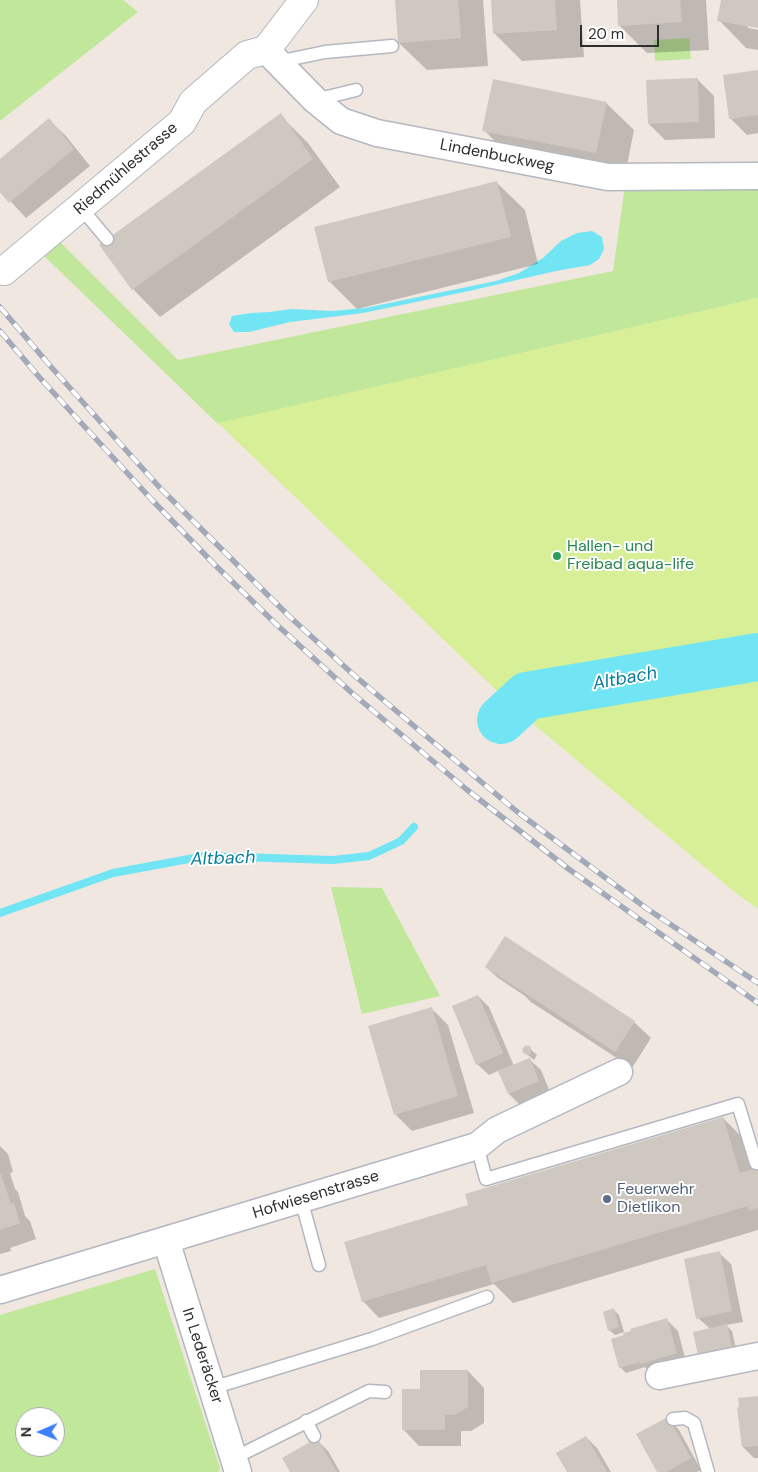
<!DOCTYPE html>
<html>
<head>
<meta charset="utf-8">
<style>
	body { margin:0 }
	#map { position:relative; width:758px; height:1472px; overflow:hidden; background:#efe7e0; font-family:"DM Sans",sans-serif }
	canvas { display:block }
	.north { position:absolute; left:15px; top:1407px; width:50px; height:50px; box-sizing:border-box; background:#fff; border:1px solid #ababab; border-radius:50%; rotate:269deg; font-size:14px; font-weight:700; line-height:20px; text-align:center; color:#2e2e2e }
	.north::after { content:''; display:block; margin:auto; width:18px; height:22px; background:#3e7fff; clip-path:polygon(50% 0,100% 100%,50% 72%,0 100%) }
	.scale { position:absolute; left:580px; top:25px; width:79px; height:22px; box-sizing:border-box; border:2px solid #2e2e2e; border-top:0; padding-left:6px; font-size:15px; line-height:18px; white-space:nowrap; color:#2e2e2e; -webkit-text-stroke:4px #fff; paint-order:stroke }
</style>
</head>
<body>
<div id="map">
<canvas width="758" height="1472"></canvas>
<div class="north">N</div>
<div class="scale">20 m</div>
</div>
<script>
const context = document.querySelector('canvas').getContext('2d');
context.lineJoin = 'round';
function fillPath(path, color) {
  context.fillStyle = color;
  context.fill(path, 'evenodd');
}
function toPath(rows) {
  const path = new Path2D();
  for (const r of rows) {
    if (r.length === 3) {
      path.moveTo(r[0] + r[2], r[1]);
      path.arc(r[0], r[1], r[2], 0, 2 * Math.PI);
      continue;
    }
    path.moveTo(r[0], r[1]);
    for (let i = 2; i < r.length; i += 2) path.lineTo(r[i], r[i + 1]);
  }
  return path;
}
function trace(path, color, width, dash) {
  context.strokeStyle = color;
  context.lineWidth = width;
  context.lineCap = dash ? 'butt' : 'round';
  context.setLineDash(dash || []);
  context.stroke(path);
}
function label(font, color, halo, rows, align = 'center') {
  context.font = font + ' "DM Sans",sans-serif';
  context.lineWidth = 4;
  context.setLineDash([]);
  context.textBaseline = 'middle';
  context.strokeStyle = halo;
  context.fillStyle = color;
  for (const [text, x, y, turn = 0] of rows) {
    context.save();
    context.translate(x, y);
    context.rotate((+turn || 0) * Math.PI / 180);
    context.textAlign = isNaN(turn) ? turn : align;
    if (halo) context.strokeText(text, 0, 0);
    context.fillText(text, 0, 0);
    context.restore();
  }
}
fillPath(toPath([
	[0,0,123,0,138,12,0,121],
	[689,38,691,59,655,61,654,40],
	[758,183,758,298,218,424,41,253,57,239,178,360,613,271,625,186],
	[331,887,382,888,440,996,362,1014],
	[155,1269,220,1468,218,1472,0,1472,0,1315],
	[25,1417,55,1417,55,1447,25,1447]
]), '#c1e79b');
fillPath(toPath([
	[758,298,758,909,737,894,519,712,218,423]
]), '#d7ef97');
fillPath(toPath([
	[592,231,602,237,604,249,599,259,590,265,556,271,469,291,363,313,290,322,249,332,234,332,229,324,232,316,251,313,270,312,291,309,332,311,365,308,496,281,519,273,543,258,561,241,577,233]
]), '#71e5f4');
fillPath(toPath([
	[396,0,483,0,488,66,427,70,399,43],
	[492,0,580,0,584,57,522,61,495,34],
	[618,0,706,0,709,50,647,53,619,25],
	[722,0,758,0,758,27,748,25,748,28,758,30,758,50,746,48,719,20],
	[758,72,758,133,747,135,730,118],
	[697,79,714,96,715,138,665,140,649,124],
	[606,103,634,130,624,180,511,158,484,130],
	[280,115,308,143,340,187,160,317,133,289],
	[49,120,66,136,90,166,26,218,0,190,0,160],
	[497,183,525,210,538,264,357,309,329,281],
	[486,967,634,1022,651,1038,632,1068,531,1002,525,996,498,978],
	[478,996,489,1007,514,1066,529,1059,541,1070,550,1092,520,1105,509,1094,500,1070,489,1075,477,1064],
	[431,1008,448,1025,474,1113,412,1131,396,1115,369,1027],
	[526,1047,528,1047,537,1055,534,1060,524,1052],
	[723,1118,744,1139,753,1171,758,1169,758,1230,513,1303,494,1284,379,1318,363,1301,468,1207],
	[0,1146,8,1154,13,1172,10,1173,15,1189,18,1192,25,1216,30,1221,36,1239,10,1248,11,1251,0,1254],
	[719,1253,731,1264,743,1322,726,1325,732,1331,737,1353,698,1318],
	[614,1310,619,1315,624,1332,615,1335,609,1330],
	[666,1319,678,1331,687,1365,653,1375,645,1367,626,1373,620,1367],
	[468,1371,484,1388,484,1423,471,1431,461,1431,461,1446,419,1446,403,1429,421,1390],
	[758,1398,758,1458,754,1458,743,1447],
	[668,1418,679,1430,701,1470,697,1472,658,1472],
	[586,1437,597,1448,611,1472,568,1472],
	[317,1440,328,1451,340,1472,292,1472]
]), '#0003');
trace(toPath([
	[0,913,113,873,205,856,333,860,369,856,401,841,414,827]
]), '#71e5f4', 8);
trace(toPath([
	[501,720,527,696,758,657]
]), '#71e5f4', 48);
fillPath(toPath([
	[395,0,458,0,461,38,398,43],
	[491,0,555,0,557,30,493,34],
	[617,0,680,0,682,22,618,26],
	[721,0,758,0,758,28,717,21],
	[758,70,758,115,729,119,723,75],
	[698,78,699,122,648,124,646,80],
	[493,79,607,102,596,153,482,131],
	[281,113,313,159,132,290,99,245],
	[49,118,74,149,9,203,0,192,0,159],
	[497,181,511,237,328,282,314,227],
	[505,936,635,1021,615,1052,485,967],
	[478,995,503,1053,476,1065,452,1006],
	[432,1007,458,1096,394,1115,368,1026],
	[527,1050,4.5],
	[530,1058,539,1081,508,1094,498,1071],
	[723,1117,740,1173,758,1168,758,1208,749,1211,748,1206,491,1283,486,1265,362,1302,344,1242,468,1205,465,1194],
	[1,1174,11,1204,14,1203,20,1223,0,1230,0,1175],
	[720,1251,732,1311,696,1319,684,1259],
	[614,1308,619,1327,608,1331,603,1312],
	[667,1318,677,1353,641,1364,640,1362,619,1368,611,1339,624,1335,623,1333,631,1331,630,1329],
	[727,1324,732,1348,698,1355,693,1332],
	[420,1370,468,1370,468,1407,454,1415,445,1415,445,1430,402,1430,402,1389,420,1389],
	[758,1396,758,1446,742,1447,737,1408,739,1407,738,1398],
	[668,1417,691,1458,666,1472,657,1472,636,1434],
	[586,1436,607,1472,567,1472,556,1453],
	[317,1438,337,1472,290,1472,282,1458]
]), '#cfc8c1');
const lane = toPath([
	[277,62,325,52,392,46],
	[315,100,356,90],
	[81,208,107,239],
	[477,1146,486,1179,738,1104,756,1163],
	[301,1199,319,1265],
	[212,1388,372,1339,487,1297],
	[673,1419,685,1418,694,1423,708,1472],
	[306,1421,314,1436],
	[234,1458,369,1391,385,1392]
]);
const street = toPath([
	[266,50,315,100,341,121,377,133,608,177,758,176],
	[166,1240,238,1472],
	[0,1290,477,1146,497,1130,619,1072],
	[659,1376,758,1356]
]);
const secondary = toPath([
	[4,271,182,122,193,102,247,55,266,50,304,0]
]);
trace(lane, '#b4b8c1', 15);
trace(street, '#b4b8c1', 29);
trace(secondary, '#b4b8c1', 30);
trace(lane, '#fff', 12);
trace(street, '#fff', 26);
trace(secondary, '#fff', 28);
const rail = toPath([
	[0,307,52,368,162,490,290,617,355,676,414,726,520,814,646,908,758,983],
	[0,331,40,378,152,500,215,565,277,625,352,693,466,789,570,870,758,1003]
]);
trace(rail, '#a2a9b9', 5.5);
trace(rail, '#fff', 4, [11]);
for (const [x, y, r, color] of [
	[557,556,5,"#2e9e5b"],
	[607,1199,5,"#5c6f8a"]
]) {
  const dot = new Path2D();
  dot.arc(x, y, r, 0, 2 * Math.PI);
  context.fillStyle = color;
  context.fill(dot);
  trace(dot, '#fff', 2);
}
label('16px', '#2e2e2e', '#fff', [
	["Lindenbuckweg",497,156,11],
	["Riedmühlestrasse",126,169,-41],
	["Hofwiesenstrasse",316,1195,-17],
	["In Lederäcker",202,1356,72]
]);
label('16px', '#27864d', '#fff', [
	["Hallen- und",567,547],
	["Freibad aqua-life",567,565]
], 'left');
label('16px', '#4e5e75', '#fff', [
	["Feuerwehr",617,1190],
	["Dietlikon",617,1208]
], 'left');
label('italic 18px', '#097d99', '#fff', [
	["Altbach",625,679,-10],
	["Altbach",223,859,-2]
]);
</script>
</body>
</html>
